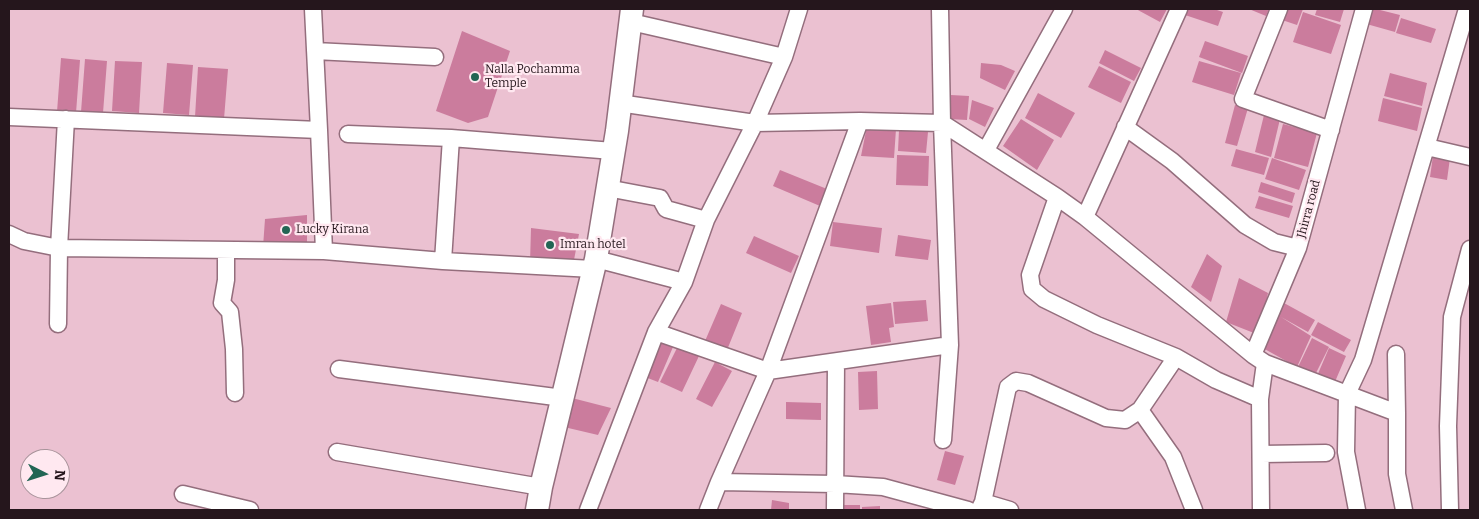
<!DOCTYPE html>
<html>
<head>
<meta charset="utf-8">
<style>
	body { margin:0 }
	#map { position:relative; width:1479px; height:519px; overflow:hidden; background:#ebc1d1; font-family:Bitter,serif }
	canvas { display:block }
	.frame { position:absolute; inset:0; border:10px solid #25161c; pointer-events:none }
	.north { position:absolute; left:20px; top:449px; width:50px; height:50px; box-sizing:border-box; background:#ffe8f0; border:1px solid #a8949b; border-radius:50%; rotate:95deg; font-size:14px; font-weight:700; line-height:20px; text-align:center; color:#25161c }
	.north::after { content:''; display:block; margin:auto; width:18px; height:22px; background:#226554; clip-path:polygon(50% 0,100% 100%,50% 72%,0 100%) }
</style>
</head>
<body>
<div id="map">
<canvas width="1479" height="519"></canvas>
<div class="frame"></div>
<div class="north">N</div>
</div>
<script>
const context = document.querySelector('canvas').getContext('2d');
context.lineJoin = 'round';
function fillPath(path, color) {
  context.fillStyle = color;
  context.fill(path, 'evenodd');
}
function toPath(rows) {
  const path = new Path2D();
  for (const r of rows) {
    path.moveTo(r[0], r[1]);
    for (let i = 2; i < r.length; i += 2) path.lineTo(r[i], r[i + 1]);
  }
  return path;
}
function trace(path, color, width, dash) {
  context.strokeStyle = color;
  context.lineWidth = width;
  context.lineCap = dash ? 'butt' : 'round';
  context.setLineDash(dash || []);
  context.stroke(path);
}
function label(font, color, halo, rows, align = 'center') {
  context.font = font + ' Bitter,serif';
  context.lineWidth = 4.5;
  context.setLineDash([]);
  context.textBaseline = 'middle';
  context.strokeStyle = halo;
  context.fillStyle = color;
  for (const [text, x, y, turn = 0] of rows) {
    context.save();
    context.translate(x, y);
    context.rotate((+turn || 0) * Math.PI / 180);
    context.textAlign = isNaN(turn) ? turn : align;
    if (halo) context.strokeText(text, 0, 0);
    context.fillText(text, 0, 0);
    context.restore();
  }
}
fillPath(toPath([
	[1136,9,1167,9,1160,22],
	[1184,9,1214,9,1223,12,1218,26,1182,14],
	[1249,9,1269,9,1266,16],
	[1282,9,1303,9,1297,25,1279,19],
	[1317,9,1344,9,1340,22,1315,15],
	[1367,9,1376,9,1400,15,1395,32,1363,23],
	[1303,12,1341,25,1331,54,1293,42],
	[1401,18,1436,29,1431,43,1396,33],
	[462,31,510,51,488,117,468,123,436,111],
	[1205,41,1248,56,1242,73,1199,57],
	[1105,50,1141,68,1134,81,1099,63],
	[61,58,80,60,76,113,57,112],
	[85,59,107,61,103,113,81,112],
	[115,61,142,62,139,113,112,111],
	[1199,61,1241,73,1234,95,1192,82],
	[167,63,193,65,189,115,163,113],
	[981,63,1001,65,1015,71,1005,90,980,78],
	[1099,66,1131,82,1121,103,1088,87],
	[198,67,228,69,224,119,195,117],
	[1390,73,1427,83,1422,106,1384,96],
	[1038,93,1075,113,1061,138,1025,118],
	[951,95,969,96,967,120,949,119],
	[1383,98,1422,108,1417,131,1378,121],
	[972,100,994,108,985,127,969,119],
	[1235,105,1248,108,1237,146,1225,143],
	[1264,115,1280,119,1271,157,1255,152],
	[1021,119,1054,140,1037,170,1003,146],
	[1283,124,1317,133,1308,167,1274,158],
	[867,126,896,129,894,158,861,156],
	[899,130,928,132,926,153,898,151],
	[1236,149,1269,158,1264,175,1231,166],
	[897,155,929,156,928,186,896,185],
	[1433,156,1450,158,1447,180,1430,177],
	[1272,158,1306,170,1299,190,1265,179],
	[780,170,827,189,820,206,773,186],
	[1261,182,1295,193,1292,203,1258,192],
	[1259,196,1293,206,1289,218,1255,208],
	[307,215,307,247,263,247,265,219],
	[833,222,882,228,879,253,830,246],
	[531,228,579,234,573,265,530,263],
	[898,235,931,240,928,260,895,256],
	[754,236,799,256,791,273,746,253],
	[1207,254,1222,266,1211,302,1191,287],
	[1239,278,1268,293,1259,335,1226,322],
	[926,300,928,321,895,324,893,302],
	[891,303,894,327,889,328,891,342,871,345,866,306],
	[1284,303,1315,320,1308,332,1281,317,1311,336,1297,367,1261,347],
	[721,304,742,313,727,350,705,341],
	[1318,322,1351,340,1344,352,1311,335],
	[1312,338,1329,347,1315,375,1298,367],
	[656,339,673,347,658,382,640,375],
	[678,346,699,356,682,392,660,382],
	[1329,348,1346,356,1334,384,1317,376],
	[715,362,732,371,712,407,696,399],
	[877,371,878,409,859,410,858,372],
	[572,398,611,408,598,435,564,427],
	[786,402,821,403,821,420,786,419],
	[945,451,964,456,955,485,937,480],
	[772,500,789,503,789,510,771,510],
	[842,505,860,505,860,510,842,510],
	[880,506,880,510,862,510,862,507]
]), '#cb7c9d');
const street = toPath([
	[313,9,319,130],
	[940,9,942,123,950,345,943,440],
	[1279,9,1243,99,1331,130],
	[631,22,784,57],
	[315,51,435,57],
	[619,103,755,123,860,121,942,123,1057,197,1085,217,1179,9],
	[9,117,319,130,324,251,443,261,593,269],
	[1125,127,1172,161,1245,225,1274,242,1298,248],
	[348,134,451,138,613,151],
	[1427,147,1470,157],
	[986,150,1064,9],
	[607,188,660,198,666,209,706,220],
	[1057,197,1030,275,1032,289,1044,299,1097,325,1176,357,1216,380,1260,399],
	[1085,217,1253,355,1265,363,1260,399,1261,510],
	[9,234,24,241,59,248,324,251],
	[226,250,226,280,222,303,230,312,234,349,235,393],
	[596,259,684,282],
	[443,261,451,138],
	[58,324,59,248,66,119],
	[656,332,768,371,860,121],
	[1253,355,1298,248,1364,9],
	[1265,363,1397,413,1396,354],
	[339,369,563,398],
	[1140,410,1173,457,1194,510],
	[1397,413,1397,474,1404,510],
	[337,452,541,487],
	[1262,454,1326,453],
	[719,482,835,484,883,487,968,510],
	[183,494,250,510],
	[983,502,1010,510],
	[588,510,656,332,684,282,706,220,755,123,784,57,799,9],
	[708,510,719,482,768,371,950,345],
	[835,510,836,362],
	[979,510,983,502,1008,387,1016,381,1028,383,1106,418,1125,420,1140,410,1176,357],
	[1357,510,1346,452,1347,394,1363,360,1467,9],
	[1450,510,1448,426,1452,317,1470,249]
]);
const secondary = toPath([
	[537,510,541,487,596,259,617,131,632,9]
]);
trace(street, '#946e7d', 19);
trace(secondary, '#946e7d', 25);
trace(street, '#fff', 16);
trace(secondary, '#fff', 22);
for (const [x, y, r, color] of [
	[475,77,5,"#226554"],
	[286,230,5,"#226554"],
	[550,245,5,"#226554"]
]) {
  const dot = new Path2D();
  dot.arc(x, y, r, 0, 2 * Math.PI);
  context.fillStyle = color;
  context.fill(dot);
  trace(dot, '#ffe8f0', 2);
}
label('12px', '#25161c', '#ffe8f0', [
	["Nalla Pochamma",485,70],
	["Temple",485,84],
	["Lucky Kirana",296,230],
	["Imran hotel",560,245]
], 'left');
label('12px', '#25161c', '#ffe8f0', [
	["Jhirra road",1309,209,-75]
]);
</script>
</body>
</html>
